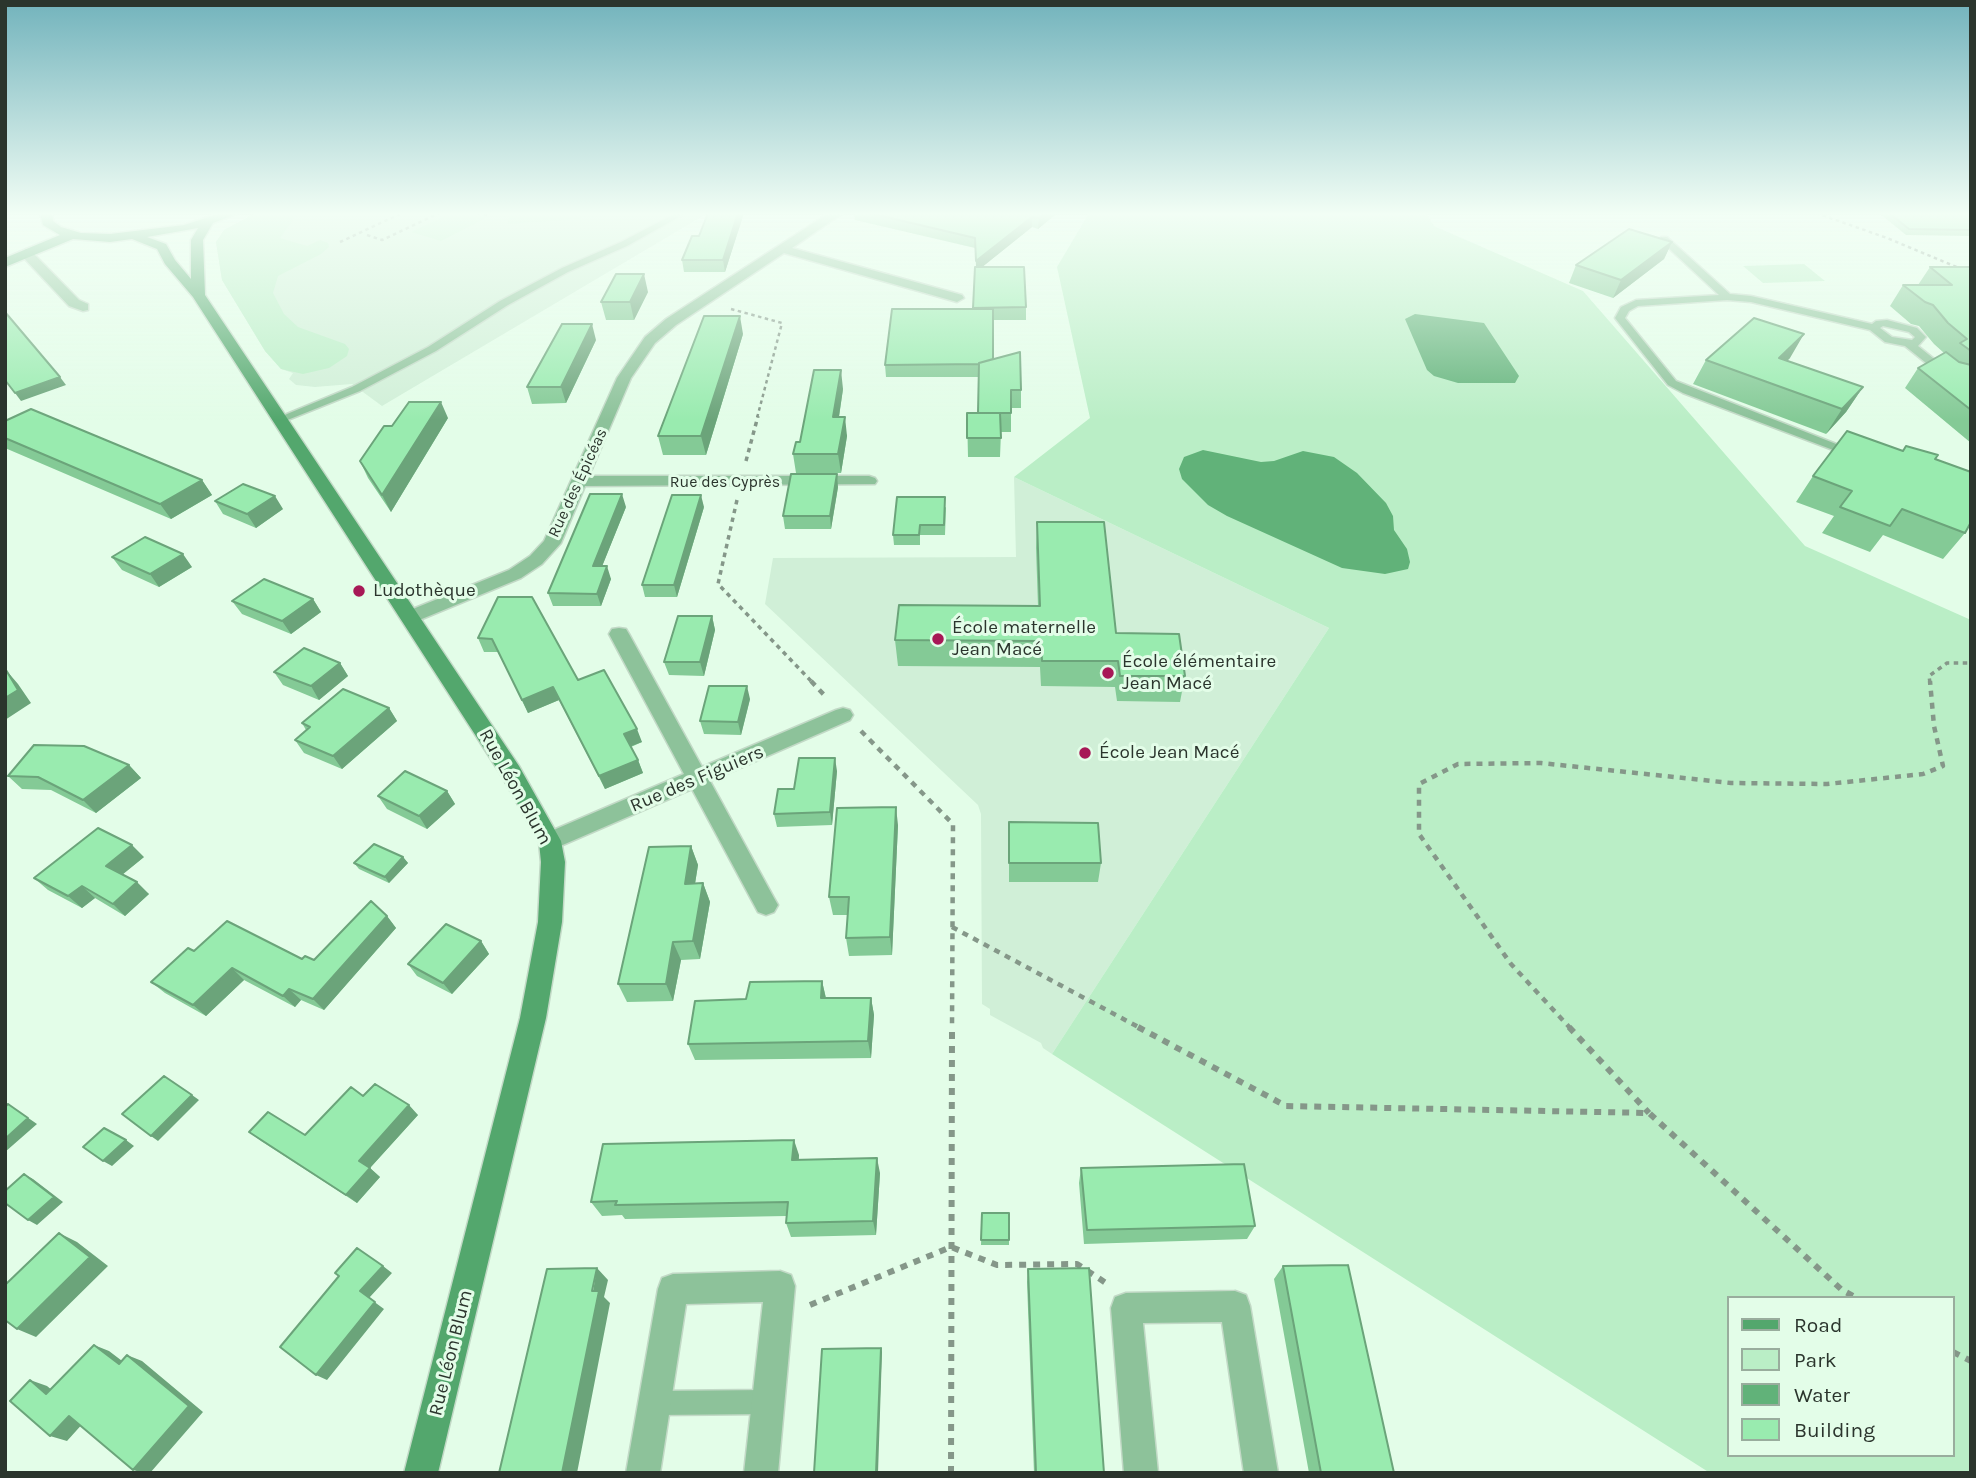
<!DOCTYPE html>
<html>
<head>
<meta charset="utf-8">
<style>
	body { margin:0 }
	#map { position:relative; width:1976px; height:1478px; overflow:hidden; background:#e3fde8; font-family:Karla,sans-serif }
	canvas { display:block }
	.frame { position:absolute; inset:0; border:7px solid #2b352d; pointer-events:none }
	.legend { position:absolute; left:1727px; top:1296px; width:228px; height:161px; box-sizing:border-box; background:#e3fde8; border:2px solid #99ad9d; margin:0; padding:9px 12px; list-style:none; font-size:21px; color:#2b352d }
	.legend li { display:flex; align-items:center; gap:14px; height:35px }
	.legend b { width:35px; border:2px solid #99ad9d }
</style>
</head>
<body>
<div id="map">
<canvas width="1976" height="1478"></canvas>
<div class="frame"></div>
<ul class="legend">
<li><b style="height:9px;background:#53a76d"></b>Road</li>
<li><b style="height:19px;background:#baeec6"></b>Park</li>
<li><b style="height:19px;background:#61b279"></b>Water</li>
<li><b style="height:19px;background:#99ebaf"></b>Building</li>
</ul>
</div>
<script>
const context = document.querySelector('canvas').getContext('2d');
context.lineJoin = 'round';
function fillPath(path, color) {
  context.fillStyle = color;
  context.fill(path, 'evenodd');
}
function toPath(rows) {
  const path = new Path2D();
  for (const r of rows) {
    path.moveTo(r[0], r[1]);
    for (let i = 2; i < r.length; i += 2) path.lineTo(r[i], r[i + 1]);
  }
  return path;
}
function trace(path, color, width, dash) {
  context.strokeStyle = color;
  context.lineWidth = width;
  context.lineCap = dash ? 'butt' : 'round';
  context.setLineDash(dash || []);
  context.stroke(path);
}
function label(font, color, halo, rows, align = 'center') {
  context.font = font + ' Karla,sans-serif';
  context.lineWidth = 6;
  context.setLineDash([]);
  context.textBaseline = 'middle';
  context.strokeStyle = halo;
  context.fillStyle = color;
  for (const [text, x, y, turn = 0] of rows) {
    context.save();
    context.translate(x, y);
    context.rotate((+turn || 0) * Math.PI / 180);
    context.textAlign = isNaN(turn) ? turn : align;
    if (halo) context.strokeText(text, 0, 0);
    context.fillText(text, 0, 0);
    context.restore();
  }
}
fillPath(toPath([
	[256,213,708,213,382,406,352,384,315,387,296,385,289,379,293,373,281,369,265,351,222,280,216,242,224,230],
	[1014,477,1329,628,1052,1054,1043,1048,1041,1043,990,1015,990,1009,982,1004,981,814,978,805,765,604,773,558,1016,557]
]), '#d0efd7');
fillPath(toPath([
	[256,213,301,213,295,217,280,238,307,246,320,240,328,243,329,247,321,254,278,276,273,293,284,314,298,327,345,344,349,349,347,356,329,368,303,374,281,369,265,351,222,280,216,242,224,230],
	[451,213,471,213,488,217,441,241,411,232],
	[511,213,583,213,581,219,507,224],
	[1089,213,1426,213,1434,226,1583,291,1805,546,1971,620,1971,1473,1710,1473,1052,1054,1329,628,1014,477,1090,418,1057,267],
	[1729,1298,1953,1298,1953,1455,1729,1455],
	[1804,264,1825,281,1763,283,1743,266]
]), '#baeec6');
fillPath(toPath([
	[1415,314,1484,323,1519,376,1515,383,1458,383,1434,376,1427,370,1405,319],
	[1203,450,1261,462,1274,461,1303,451,1334,457,1357,473,1386,503,1393,516,1394,530,1407,549,1410,562,1408,569,1385,574,1342,568,1227,516,1208,505,1182,479,1179,469,1184,457]
]), '#61b279');
const lane = toPath([
	[676,213,686,213,627,246,568,272,508,305,436,351,360,391,285,421,281,422,275,419,352,387,428,347,500,301,562,268,621,242,676,213],
	[1661,237,1667,237,1730,294,1751,296,1872,324,1876,321,1887,320,1917,328,1926,337,1918,346,1954,375,1971,380,1971,387,1946,379,1905,346,1885,342,1870,330,1751,302,1727,300,1638,306,1629,311,1625,318,1676,381,1859,453,1857,456,1849,456,1683,393,1668,385,1615,318,1621,307,1636,300,1719,295,1661,241,1661,237],
	[1883,326,1909,332,1915,337,1912,340,1892,337,1880,328,1883,326],
	[768,1390,777,1393,780,1402,777,1411,768,1414,654,1415,645,1412,642,1403,645,1394,654,1391,768,1390]
]);
const street = toPath([
	[829,213,843,213,792,248,962,295,964,298,957,302,784,253,676,325,655,343,631,378,589,476,869,476,875,478,877,481,875,484,585,486,561,543,542,564,521,578,417,621,403,621,401,617,403,613,509,570,530,556,544,541,617,378,645,337,666,319,829,213],
	[26,249,30,250,79,300,88,304,88,310,83,311,69,306,22,256,20,253,26,249],
	[619,628,626,629,629,634,702,767,836,710,843,708,850,710,853,715,850,720,710,781,774,898,778,905,774,912,766,915,758,912,692,789,558,847,550,850,542,847,539,841,542,835,684,774,609,634,612,629,619,628],
	[780,1271,791,1275,795,1286,778,1473,744,1473,763,1302,686,1304,660,1473,626,1473,658,1289,662,1278,673,1274,780,1271],
	[1235,1291,1246,1295,1250,1306,1278,1473,1244,1473,1222,1322,1143,1323,1158,1473,1124,1473,1111,1308,1115,1297,1126,1293,1235,1291]
]);
const secondary = toPath([
	[40,213,52,213,53,221,61,227,81,233,110,234,184,225,221,213,239,213,213,223,203,240,205,295,519,766,561,841,565,862,562,922,546,1018,438,1473,404,1473,520,1018,538,922,541,862,539,842,503,778,193,297,165,264,157,249,132,239,110,242,73,239,5,267,5,258,60,235,43,225,40,213],
	[198,228,191,240,191,279,175,260,166,244,147,237,198,228]
]);
trace(lane, '#c2d9c6', 3);
trace(street, '#c2d9c6', 3);
trace(secondary, '#c2d9c6', 3);
trace(toPath([
	[477,213,491,216],
	[1816,213,1887,238,1959,268],
	[367,235,382,240,439,213],
	[340,242,402,213],
	[731,309,782,323,757,418]
]), '#859789', 2.5, [3.5, 3.5]);
trace(toPath([
	[746,461,758,416],
	[737,500,718,584,813,683],
	[1930,683,1929,676,1947,663,1971,663]
]), '#859789', 3.5, [4.5, 4.5]);
trace(toPath([
	[811,681,827,698],
	[861,731,953,824,952,1029],
	[952,927,1142,1029],
	[1571,1029,1511,964,1419,834,1419,784,1458,764,1541,763,1731,783,1827,784,1923,774,1943,766,1934,726,1930,681]
]), '#859789', 4.5, [6, 6]);
trace(toPath([
	[1138,1027,1286,1106,1649,1113,1842,1290,1857,1298],
	[1569,1027,1649,1113],
	[810,1305,951,1247,997,1265,1077,1264,1109,1285],
	[1953,1352,1971,1361],
	[951,1473,952,1027]
]), '#859789', 6, [7, 7]);
fillPath(lane, '#8dc29a');
fillPath(street, '#8dc29a');
fillPath(secondary, '#53a76d');
fillPath(toPath([
	[708,213,744,213,725,272,684,272,682,260,699,236],
	[854,213,1057,213,1038,229,1032,227,982,267,1026,307,1026,320,993,320,993,359,1021,390,1021,408,1011,408,1011,432,1001,432,1000,457,968,457,967,413,978,413,979,377,886,377,885,365,973,309,976,267,975,248,855,220],
	[1879,213,1971,213,1971,236,1906,235],
	[1672,242,1664,259,1613,298,1569,283,1576,265],
	[1930,267,1971,267,1971,443,1905,388,1918,368,1944,353,1934,344,1919,326,1911,324,1890,306,1903,285,1918,285],
	[648,292,634,320,606,320,601,302],
	[743,334,706,455,663,455,658,436],
	[596,340,566,403,532,404,527,387],
	[1790,358,1787,361,1863,387,1846,412,1826,434,1693,384,1706,360],
	[843,389,839,417,847,436,841,473,796,473,793,454,800,442],
	[448,418,391,512,368,478,360,461,392,426],
	[5,421,202,480,212,495,171,519,5,448],
	[1903,451,1935,459,1965,533,1943,559,1883,535,1870,552,1822,533,1834,516,1796,502,1813,476],
	[838,487,831,529,785,529,783,516],
	[215,501,283,509,256,528,223,514],
	[626,507,602,566,611,579,601,606,553,606,548,593],
	[704,507,677,597,645,597,642,585],
	[946,507,945,535,920,535,920,545,894,545,893,535],
	[1037,522,1116,633,1185,676,1180,702,1117,701,1115,687,1041,686,1040,667,898,666,895,640,1038,606,1036,548],
	[112,557,192,567,159,587,122,570],
	[498,597,578,680,642,742,631,747,638,760,643,773,605,789,559,700,528,713,498,652,484,652,478,638],
	[313,599,321,612,291,634,242,614,232,601],
	[712,616,715,630,704,676,669,675,664,662],
	[340,663,348,676,319,700,283,685,274,672],
	[750,699,741,735,704,734,700,721],
	[389,708,397,721,342,769,304,753,295,740,306,730,302,723],
	[129,765,141,778,96,813,51,790,22,789,8,776],
	[837,771,832,825,777,827,774,814,794,789],
	[447,791,455,804,427,829,387,809,378,796],
	[1009,822,1101,863,1098,882,1009,882],
	[898,825,892,955,849,956,846,938,848,915,833,915,829,897],
	[691,846,698,865,695,884,703,883,710,902,700,959,681,960,673,1001,627,1002,618,984],
	[144,857,122,875,149,894,125,916,95,898,82,908,48,890,34,878],
	[403,857,408,863,389,883,359,869,354,863],
	[387,916,396,928,324,1010,301,1000,295,1007,244,980,206,1016,165,993,151,982,194,951,314,960],
	[481,941,489,954,452,994,417,976,408,964],
	[822,981,826,998,871,998,874,1015,871,1058,695,1060,688,1044,746,999],
	[363,1096,418,1115,370,1168,380,1177,357,1203,261,1141,249,1132,305,1135],
	[799,1155,799,1160,880,1173,876,1235,791,1237,786,1223,786,1216,625,1219,622,1215,602,1216,591,1202],
	[1081,1168,1255,1226,1247,1239,1084,1244,1079,1183],
	[982,1213,1009,1213,1009,1245,981,1245],
	[1283,1266,1394,1473,1309,1473,1274,1279],
	[1028,1269,1104,1473,1034,1473,1027,1282]
]), '#84ca96');
fillPath(toPath([
	[738,213,744,213,725,272,723,260],
	[1045,213,1057,213,1038,229,1039,218],
	[1032,217,1032,227,976,272,976,261],
	[1672,242,1664,259,1613,298,1621,280],
	[644,274,648,292,634,320,630,302],
	[740,316,743,334,706,455,701,436],
	[592,324,596,340,566,403,561,387],
	[1804,334,1790,358,1764,382,1779,358],
	[841,370,843,389,836,436,833,417],
	[60,377,66,385,21,401,15,393],
	[1863,387,1846,412,1826,434,1842,409],
	[441,402,448,418,391,512,382,495],
	[845,417,847,436,841,473,838,454],
	[837,474,838,487,831,529,830,516],
	[202,480,212,495,171,519,160,504],
	[622,494,626,507,597,579,593,566],
	[701,495,704,507,677,597,674,585],
	[275,496,283,509,256,528,247,514],
	[183,554,192,567,159,587,150,574],
	[607,566,611,579,601,606,597,594],
	[313,599,321,612,291,634,282,621],
	[712,616,715,630,704,676,700,662],
	[340,663,348,676,319,700,311,686],
	[6,670,18,684,31,703,5,720],
	[747,686,750,699,741,735,738,722],
	[553,687,559,700,528,713,522,700],
	[389,708,397,721,342,769,333,756],
	[637,729,642,742,629,747,624,734],
	[835,758,837,771,832,825,830,812],
	[638,760,643,773,605,789,599,776],
	[129,765,141,778,96,813,83,800],
	[447,791,455,804,427,829,419,816],
	[896,807,898,825,892,955,890,937],
	[132,845,144,857,118,878,106,866],
	[691,846,698,865,692,902,685,884],
	[403,857,408,863,389,883,385,877],
	[137,882,149,894,125,916,113,904],
	[703,883,710,902,700,959,693,941],
	[82,886,95,898,82,908,68,896],
	[387,916,396,928,324,1010,313,999],
	[481,941,489,954,452,994,443,983],
	[673,942,681,960,673,1001,666,984],
	[232,968,244,980,206,1016,193,1005],
	[822,981,826,999,821,998],
	[289,989,301,1000,295,1007,283,996],
	[871,998,874,1015,871,1058,868,1041],
	[192,1095,199,1100,158,1141,151,1136],
	[8,1104,37,1124,5,1152,5,1139],
	[409,1105,418,1115,370,1168,380,1177,357,1203,346,1195,359,1161],
	[126,1140,134,1146,112,1166,103,1161],
	[794,1140,799,1155,797,1175,792,1160],
	[877,1158,880,1173,876,1235,873,1221],
	[24,1174,33,1179,63,1202,37,1225,28,1220],
	[59,1233,77,1242,108,1266,36,1337,17,1329],
	[383,1266,392,1273,369,1298,384,1309,327,1380,316,1375,360,1291],
	[597,1268,608,1280,604,1297,610,1303,577,1473,562,1473],
	[94,1345,109,1351,134,1370,119,1364],
	[881,1348,882,1352,878,1473,876,1473],
	[127,1355,142,1361,203,1412,150,1473,144,1473,133,1470],
	[30,1380,47,1386,63,1399,46,1394],
	[69,1416,85,1421,67,1441,50,1436]
]), '#6ba47a');
const building = toPath([
	[708,213,738,213,723,260,682,260,692,236,699,236,708,213],
	[869,213,1045,213,1039,218,1032,217,976,261,975,238,869,213],
	[1889,213,1971,213,1971,230,1909,229,1889,213],
	[1629,229,1672,242,1621,280,1576,265,1629,229],
	[975,267,1024,267,1026,307,973,308,975,267],
	[1930,267,1971,267,1971,351,1960,343,1967,339,1948,323,1933,305,1925,302,1903,285,1952,285,1930,267],
	[616,274,644,274,630,302,601,302,616,274],
	[892,309,993,309,993,359,979,363,979,364,885,365,892,309],
	[5,312,60,377,15,393,5,380,5,312],
	[704,316,740,316,701,436,658,436,704,316],
	[1754,318,1804,334,1779,358,1863,387,1842,409,1706,360,1754,318],
	[562,324,592,324,561,387,527,387,562,324],
	[1020,352,1021,390,1011,390,1011,413,978,413,979,363,1020,352],
	[1946,352,1959,362,1971,365,1971,410,1918,368,1946,352],
	[814,370,841,370,833,417,845,417,838,454,793,454,796,442,800,442,814,370],
	[409,402,441,402,382,495,360,461,384,426,392,426,409,402],
	[31,409,202,480,160,504,5,438,5,421,31,409],
	[967,413,1000,413,1001,438,967,438,967,413],
	[1847,431,1903,451,1906,446,1938,455,1935,459,1971,472,1971,522,1965,533,1902,509,1890,526,1840,507,1852,491,1813,476,1847,431],
	[791,474,837,474,830,516,783,516,791,474],
	[243,484,275,496,247,514,215,501,243,484],
	[590,494,622,494,593,566,607,566,597,594,548,593,590,494],
	[672,495,701,495,674,585,642,585,672,495],
	[897,497,945,497,944,525,920,525,919,535,893,535,897,497],
	[1037,522,1104,522,1116,633,1179,634,1185,676,1120,676,1118,661,1042,661,1041,641,895,640,899,605,1040,606,1037,522],
	[145,537,183,554,150,574,112,557,145,537],
	[264,579,313,599,282,621,232,601,264,579],
	[498,597,532,597,578,680,604,670,637,729,624,734,638,760,599,776,553,687,522,700,492,639,478,638,498,597],
	[678,616,712,616,700,662,664,662,678,616],
	[304,648,340,663,311,686,274,672,304,648],
	[6,670,18,690,5,698,5,671,6,670],
	[709,686,747,686,738,722,700,721,709,686],
	[343,689,389,708,333,756,295,740,310,727,302,723,343,689],
	[34,745,84,746,129,765,83,800,38,777,8,776,34,745],
	[799,758,835,758,830,812,774,814,778,789,794,789,799,758],
	[405,771,447,791,419,816,378,796,405,771],
	[896,807,890,937,846,938,849,897,829,897,837,808,896,807],
	[1009,822,1098,823,1101,863,1009,863,1009,822],
	[98,828,132,845,106,866,137,882,113,904,82,886,68,896,34,878,98,828],
	[374,844,403,857,385,877,354,863,374,844],
	[691,846,685,884,703,883,693,941,673,942,666,984,618,984,649,847,691,846],
	[371,901,387,916,313,999,289,989,283,996,232,968,193,1005,151,982,188,948,194,951,227,921,302,959,305,956,314,960,371,901],
	[446,924,481,941,443,983,408,964,446,924],
	[822,981,821,998,871,998,868,1041,688,1044,695,1001,746,999,750,982,822,981],
	[164,1076,192,1095,151,1136,122,1114,164,1076],
	[375,1084,409,1105,359,1161,370,1168,346,1195,249,1132,268,1112,305,1135,351,1087,363,1096,375,1084],
	[8,1104,28,1118,5,1139,5,1107,8,1104],
	[104,1128,126,1140,103,1161,83,1147,104,1128],
	[794,1140,792,1160,877,1158,873,1221,786,1223,788,1202,615,1205,617,1201,591,1202,603,1144,794,1140],
	[1244,1164,1255,1226,1087,1230,1081,1168,1244,1164],
	[24,1174,54,1197,28,1220,5,1203,5,1191,24,1174],
	[982,1213,1009,1213,1009,1240,981,1240,982,1213],
	[59,1233,90,1257,17,1329,5,1320,5,1285,59,1233],
	[357,1248,383,1266,360,1291,375,1302,316,1375,280,1347,339,1276,335,1273,357,1248],
	[1348,1265,1394,1473,1321,1473,1283,1266,1348,1265],
	[597,1268,592,1291,599,1291,562,1473,499,1473,547,1269,597,1268],
	[1089,1268,1104,1473,1036,1473,1028,1269,1089,1268],
	[94,1345,119,1364,127,1355,189,1406,133,1470,69,1416,50,1436,10,1401,30,1380,46,1394,94,1345],
	[881,1348,876,1473,814,1473,822,1349,881,1348]
]);
fillPath(building, '#99ebaf');
trace(building, '#6ba47a', 2);
const sky = context.createLinearGradient(0, 0, 0, 420);
sky.addColorStop(0, '#72b3bc');
sky.addColorStop(0.51, '#f2fef5');
sky.addColorStop(1, '#f2fef500');
context.fillStyle = sky;
context.fillRect(0, 0, 1976, 420);
for (const [x, y, r, color] of [
	[359,591,7,"#a71856"],
	[938,639,7,"#a71856"],
	[1108,673,7,"#a71856"],
	[1085,753,7,"#a71856"]
]) {
  const dot = new Path2D();
  dot.arc(x, y, r, 0, 2 * Math.PI);
  context.fillStyle = color;
  context.fill(dot);
  trace(dot, '#e3fde8', 2.5);
}
label('16px', '#2b352d', '#e3fde8', [
	["Rue des Cyprès",725,482],
	["Rue des Épicéas",578,483,-65]
]);
label('19px', '#2b352d', '#e3fde8', [
	["Ludothèque",373,591],
	["École maternelle",952,628],
	["Jean Macé",952,650],
	["École élémentaire",1122,662],
	["Jean Macé",1122,684],
	["École Jean Macé",1099,753]
], 'left');
label('19px', '#2b352d', '#e3fde8', [
	["Rue des Figuiers",697,779,-23],
	["Rue Léon Blum",515,787,61],
	["Rue Léon Blum",451,1353,-76]
]);
</script>
</body>
</html>
